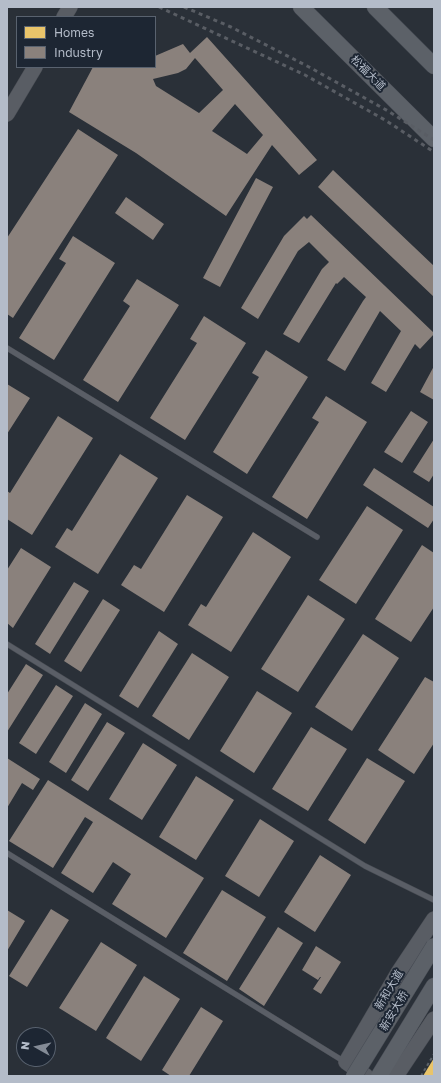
<!DOCTYPE html>
<html>
<head>
<meta charset="utf-8">
<style>
	body { margin:0 }
	#map { position:relative; width:441px; height:1083px; overflow:hidden; background:#2a3038; font-family:"Golos Text",sans-serif }
	canvas { display:block }
	.frame { position:absolute; inset:0; border:8px solid #b4bcc9; pointer-events:none }
	.legend { position:absolute; left:16px; top:16px; width:140px; height:52px; box-sizing:border-box; background:#1d2633; border:1px solid #59626f; margin:0; padding:5px 7px; list-style:none; font-size:12px; color:#b4bcc9 }
	.legend li { display:flex; align-items:center; gap:8px; height:20px }
	.legend b { width:20px; border:1px solid #59626f }
	.north { position:absolute; left:16px; top:1027px; width:40px; height:40px; box-sizing:border-box; background:#1d2633; border:1px solid #59626f; border-radius:50%; rotate:278deg; font-size:11px; font-weight:700; line-height:16px; text-align:center; color:#b4bcc9 }
	.north::after { content:''; display:block; margin:auto; width:14px; height:18px; background:#848b96; clip-path:polygon(50% 0,100% 100%,50% 72%,0 100%) }
</style>
</head>
<body>
<div id="map">
<canvas width="441" height="1083"></canvas>
<div class="frame"></div>
<ul class="legend">
<li><b style="height:11px;background:#e9c46a"></b>Homes</li>
<li><b style="height:11px;background:#8a817c"></b>Industry</li>
</ul>
<div class="north">N</div>
</div>
<script>
const context = document.querySelector('canvas').getContext('2d');
context.lineJoin = 'round';
function fillPath(path, color) {
  context.fillStyle = color;
  context.fill(path, 'evenodd');
}
function toPath(rows) {
  const path = new Path2D();
  for (const r of rows) {
    path.moveTo(r[0], r[1]);
    for (let i = 2; i < r.length; i += 2) path.lineTo(r[i], r[i + 1]);
  }
  return path;
}
function trace(path, color, width, dash) {
  context.strokeStyle = color;
  context.lineWidth = width;
  context.lineCap = dash ? 'butt' : 'round';
  context.setLineDash(dash || []);
  context.stroke(path);
}
function label(font, color, halo, rows, align = 'center') {
  context.font = font + ' "Golos Text","Noto Sans SC",sans-serif';
  context.lineWidth = 4;
  context.setLineDash([]);
  context.textBaseline = 'middle';
  context.strokeStyle = halo;
  context.fillStyle = color;
  for (const [text, x, y, turn = 0] of rows) {
    context.save();
    context.translate(x, y);
    context.rotate((+turn || 0) * Math.PI / 180);
    context.textAlign = isNaN(turn) ? turn : align;
    if (halo) context.strokeText(text, 0, 0);
    context.fillText(text, 0, 0);
    context.restore();
  }
}
fillPath(toPath([
	[434,1058,434,1076,423,1076]
]), '#e9c46a');
fillPath(toPath([
	[207,37,317,160,299,175,272,145,226,216,136,153,69,112,93,67,155,67,155,56,183,44,190,53],
	[195,58,223,90,199,113,156,86,153,79,178,73,186,69],
	[235,104,263,135,247,154,212,131],
	[78,129,118,155,13,318,7,314,7,238],
	[333,170,434,266,434,297,318,187],
	[256,178,273,187,220,287,203,278],
	[126,197,164,224,153,240,115,213],
	[311,215,434,333,434,334,420,349,415,344,386,392,371,383,401,331,380,311,345,371,327,360,363,301,366,297,344,277,337,284,336,283,299,343,283,334,322,269,329,262,309,242,298,251,258,319,241,308,284,236,304,216,307,219],
	[73,236,115,263,54,360,19,338,66,263,59,259],
	[137,279,179,305,118,402,83,380,130,306,123,301],
	[204,316,246,343,185,440,150,418,197,343,190,339],
	[266,350,308,377,247,474,213,452,259,377,252,373],
	[434,366,434,400,420,392],
	[7,384,30,398,7,434],
	[326,396,367,422,307,519,272,497,319,422,312,418],
	[411,411,428,422,402,463,384,452],
	[58,416,93,438,32,535,7,519,7,491,10,493],
	[434,439,434,474,429,482,413,472],
	[120,454,158,478,98,574,55,547,67,528,72,531],
	[374,468,434,507,434,519,428,528,363,485],
	[187,495,223,517,164,612,121,585,134,565,141,569],
	[367,506,403,530,356,604,319,580],
	[253,532,291,557,231,652,188,625,201,604,206,607],
	[422,545,434,553,434,607,411,642,375,619],
	[21,548,51,567,13,628,7,623,7,570],
	[74,582,89,591,50,654,35,644],
	[308,595,345,619,298,692,261,669],
	[103,599,120,610,81,672,64,661],
	[159,631,178,644,138,708,119,696],
	[363,634,399,658,352,731,315,707],
	[192,653,229,677,189,740,152,716],
	[26,664,43,675,7,732,7,694],
	[425,677,434,682,434,743,414,774,378,750],
	[56,685,73,696,36,754,19,743],
	[257,691,292,713,254,773,220,751],
	[85,703,102,714,66,773,49,762],
	[107,722,125,733,88,791,71,780],
	[311,727,347,749,308,811,272,789],
	[143,743,177,765,142,820,109,799],
	[7,758,40,779,33,790,22,783,7,808],
	[367,758,405,781,365,844,328,820],
	[196,776,234,800,196,860,159,837],
	[48,780,204,878,166,938,112,904,131,874,113,862,93,893,61,873,93,822,85,817,53,868,9,841],
	[260,819,294,841,259,897,225,876],
	[320,855,351,875,315,932,284,912],
	[222,890,266,917,227,981,183,953],
	[51,909,69,920,27,987,9,976],
	[7,910,25,921,7,951],
	[278,927,303,943,264,1006,239,989],
	[101,942,137,965,96,1031,59,1008],
	[316,946,341,962,321,994,313,989,321,977,320,977,318,980,302,970],
	[144,976,180,999,141,1061,106,1038],
	[201,1007,223,1021,189,1076,171,1076,162,1070]
]), '#8a817c');
const lane = toPath([
	[7,348,317,537],
	[7,644,365,866,434,900],
	[7,853,345,1062]
]);
const secondary = toPath([
	[64,17,70,7],
	[7,114,35,67],
	[366,1076,346,1062,398,973,434,919],
	[396,1076,434,1019]
]);
const primary = toPath([
	[301,7,434,139],
	[375,7,434,66],
	[379,1076,434,986]
]);
trace(lane, '#484c53', 6);
trace(secondary, '#484c53', 16);
trace(primary, '#484c55', 17);
trace(toPath([
	[421,1076,434,1054]
]), '#5d636a', 2, [3, 3]);
trace(lane, '#5a5e66', 5);
trace(secondary, '#595d64', 15);
trace(primary, '#5c6168', 16);
trace(toPath([
	[159,7,305,75,385,120,434,152],
	[184,7,231,27,309,67,388,111,434,140]
]), '#595d64', 3, [4, 4]);
const primaryBridge = toPath([
	[354,1076,434,946]
]);
trace(primaryBridge, '#484c55', 17, []);
trace(primaryBridge, '#5c6168', 16);
label('11px', '#b4bcc9', '#1d2633', [
	["松福大道",368,73,45],
	["新和大道",389,990,-59],
	["新安大桥",394,1011,-59]
]);
</script>
</body>
</html>
